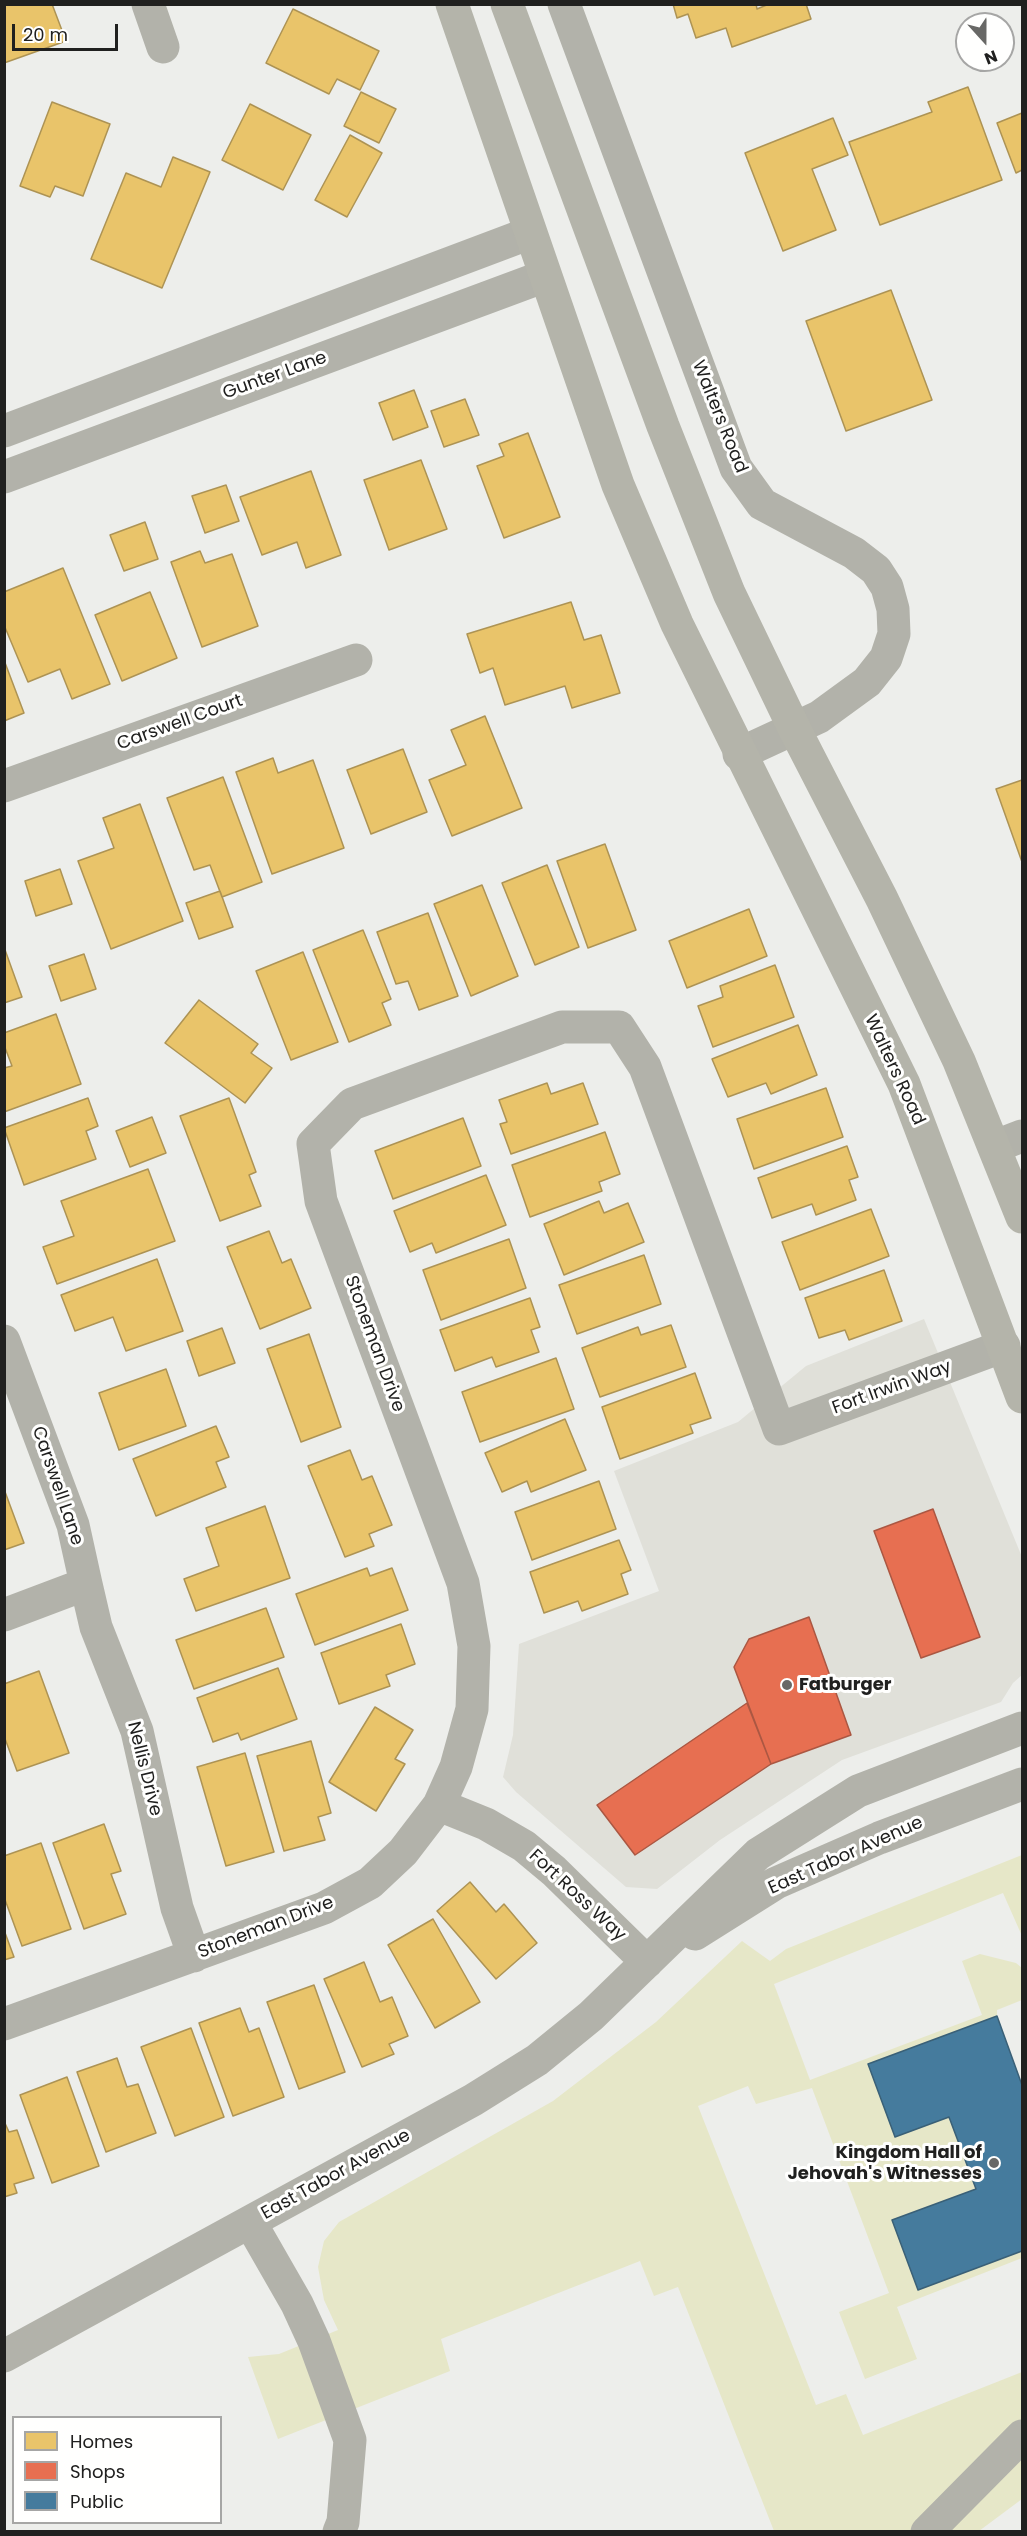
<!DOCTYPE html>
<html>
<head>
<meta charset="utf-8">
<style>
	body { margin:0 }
	#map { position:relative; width:1027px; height:2536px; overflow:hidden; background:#edeeeb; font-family:Poppins,sans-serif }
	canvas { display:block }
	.frame { position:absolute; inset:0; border:6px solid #20201f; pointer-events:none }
	.legend { position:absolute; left:12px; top:2416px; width:210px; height:108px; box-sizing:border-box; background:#fffffe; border:2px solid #a6a6a5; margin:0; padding:8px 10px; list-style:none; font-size:18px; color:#20201f }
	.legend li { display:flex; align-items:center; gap:12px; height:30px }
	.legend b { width:30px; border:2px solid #a6a6a5 }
	.north { position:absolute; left:955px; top:12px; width:60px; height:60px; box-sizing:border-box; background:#fffffe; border:2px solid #a6a6a5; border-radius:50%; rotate:159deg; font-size:16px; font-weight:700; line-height:24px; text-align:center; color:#20201f }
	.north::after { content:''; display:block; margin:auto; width:21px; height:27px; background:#686866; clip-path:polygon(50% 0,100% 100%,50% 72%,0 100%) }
	.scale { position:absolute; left:12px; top:24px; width:106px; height:27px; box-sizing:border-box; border:3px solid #20201f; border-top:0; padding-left:8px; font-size:18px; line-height:21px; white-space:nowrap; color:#20201f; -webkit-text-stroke:4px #fffffe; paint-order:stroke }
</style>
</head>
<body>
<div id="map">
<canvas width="1027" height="2536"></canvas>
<div class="frame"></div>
<ul class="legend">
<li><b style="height:16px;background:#e9c46a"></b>Homes</li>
<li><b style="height:16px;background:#e76f51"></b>Shops</li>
<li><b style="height:16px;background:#457b9d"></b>Public</li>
</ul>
<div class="north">N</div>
<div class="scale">20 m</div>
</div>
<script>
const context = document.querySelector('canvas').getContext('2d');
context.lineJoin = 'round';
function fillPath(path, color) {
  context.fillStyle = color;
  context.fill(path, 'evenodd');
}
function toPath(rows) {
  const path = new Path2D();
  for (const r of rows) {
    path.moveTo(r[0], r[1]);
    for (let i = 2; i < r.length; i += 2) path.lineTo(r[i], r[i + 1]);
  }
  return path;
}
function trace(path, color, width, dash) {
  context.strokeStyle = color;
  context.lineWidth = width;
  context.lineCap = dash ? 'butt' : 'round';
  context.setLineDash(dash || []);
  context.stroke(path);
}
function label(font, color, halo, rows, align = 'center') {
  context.font = font + ' Poppins,sans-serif';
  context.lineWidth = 6;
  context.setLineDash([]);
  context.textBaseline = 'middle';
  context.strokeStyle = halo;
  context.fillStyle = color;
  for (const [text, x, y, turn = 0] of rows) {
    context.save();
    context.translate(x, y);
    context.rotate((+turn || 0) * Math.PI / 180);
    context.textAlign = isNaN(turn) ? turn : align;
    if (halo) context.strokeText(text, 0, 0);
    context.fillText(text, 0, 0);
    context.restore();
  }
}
fillPath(toPath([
	[924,1319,1022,1557,1022,1675,1013,1683,1001,1702,842,1760,720,1840,657,1889,626,1887,516,1792,503,1777,513,1735,519,1644,659,1591,614,1471,738,1422,806,1366]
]), '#e0e0d9');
fillPath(toPath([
	[1022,1855,1022,1936,1003,1893,774,1984,810,2080,982,2015,962,1961,980,1954,1016,1963,1022,1968,1022,2000,997,2010,997,2016,868,2064,895,2137,949,2117,976,2189,892,2220,918,2289,1022,2251,1022,2258,897,2307,917,2359,865,2379,839,2312,889,2293,812,2088,756,2104,748,2086,698,2106,816,2405,846,2394,863,2435,1022,2372,1022,2499,979,2531,774,2531,678,2287,654,2296,640,2261,441,2339,450,2371,278,2439,248,2357,279,2354,338,2330,324,2300,318,2267,324,2241,339,2222,553,2101,656,2022,742,1941,770,1961,786,1949]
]), '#e6e7c8');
const homes = toPath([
	[4,4,52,4,66,41,4,63,4,4],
	[673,4,756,4,757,9,769,4,806,4,811,19,732,47,726,28,696,38,688,14,677,18,673,4],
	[293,9,379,51,360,90,337,79,329,94,266,63,293,9],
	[968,87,1002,180,880,225,849,142,932,112,928,102,968,87],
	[361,92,396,109,379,143,344,126,361,92],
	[52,102,110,124,83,196,55,186,50,197,20,186,52,102],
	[250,104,311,135,283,190,222,160,250,104],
	[1022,113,1022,170,1016,173,997,123,1022,113],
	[833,118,848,155,812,169,836,230,783,251,745,153,833,118],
	[350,135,382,153,347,217,315,200,350,135],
	[173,157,210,172,162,288,91,259,126,173,161,187,173,157],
	[891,290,932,400,846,431,806,321,891,290],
	[414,390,428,427,393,440,379,403,414,390],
	[465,399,479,435,444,447,431,411,465,399],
	[528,433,560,517,504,538,477,466,504,456,499,444,528,433],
	[421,460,447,529,389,550,364,480,421,460],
	[311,471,341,555,306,568,297,542,262,555,240,497,311,471],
	[226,485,239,521,205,533,192,496,226,485],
	[145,522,158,559,124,571,110,535,145,522],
	[200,551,205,563,232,554,258,626,202,647,171,562,200,551],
	[63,568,110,684,72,699,60,669,28,682,4,625,4,592,63,568],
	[150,592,177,658,122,681,95,615,150,592],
	[571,602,584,640,601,635,620,693,572,708,565,686,505,705,493,668,480,673,467,634,571,602],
	[4,660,24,713,4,721,4,660],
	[485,716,522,808,452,836,429,780,466,765,451,730,485,716],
	[403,749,427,812,371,834,347,770,403,749],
	[273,758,278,773,313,760,344,848,272,874,236,772,273,758],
	[223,777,262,882,222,897,210,865,194,870,167,798,223,777],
	[1022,780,1022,862,996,789,1022,780],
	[140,804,183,921,111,949,78,861,114,848,103,818,140,804],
	[605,844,636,930,588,948,557,861,605,844],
	[547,865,579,947,535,965,502,883,547,865],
	[60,869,72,904,36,916,25,881,60,869],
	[482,885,518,976,471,996,434,904,482,885],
	[220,891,233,927,199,939,186,903,220,891],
	[749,909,767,956,687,988,669,941,749,909],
	[428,913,458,996,419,1010,408,981,396,984,377,932,428,913],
	[363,930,391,999,382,1003,391,1025,349,1042,313,950,363,930],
	[4,947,22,997,4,1003,4,947],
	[303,952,338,1042,291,1060,256,971,303,952],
	[84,954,96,989,61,1001,49,966,84,954],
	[775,965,794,1017,713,1047,698,1006,723,997,720,986,775,965],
	[199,1000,258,1044,251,1053,272,1068,245,1103,165,1043,199,1000],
	[56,1014,81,1084,4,1112,4,1068,12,1066,4,1045,4,1033,56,1014],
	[798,1025,817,1075,771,1094,766,1083,728,1097,712,1059,798,1025],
	[547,1083,551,1094,583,1083,598,1124,511,1154,500,1124,507,1122,499,1100,547,1083],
	[826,1088,843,1137,754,1169,737,1119,826,1088],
	[88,1098,98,1126,86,1131,96,1159,24,1185,4,1128,88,1098],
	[229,1098,256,1172,249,1175,261,1206,220,1221,180,1116,229,1098],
	[152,1117,166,1153,130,1167,116,1131,152,1117],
	[463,1118,481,1166,393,1199,375,1151,463,1118],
	[605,1132,620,1174,599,1182,602,1191,530,1217,512,1165,605,1132],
	[847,1146,858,1177,849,1180,856,1200,816,1215,812,1204,772,1218,758,1178,847,1146],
	[148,1169,175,1241,57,1284,43,1247,74,1236,61,1201,148,1169],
	[486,1175,506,1225,436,1253,432,1243,410,1252,394,1211,486,1175],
	[599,1201,604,1213,628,1203,644,1242,564,1275,544,1224,599,1201],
	[871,1209,889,1256,800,1290,782,1242,871,1209],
	[269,1231,282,1263,291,1259,311,1308,260,1329,227,1247,269,1231],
	[509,1239,526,1288,441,1320,423,1270,509,1239],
	[644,1255,661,1304,577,1334,559,1285,644,1255],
	[157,1259,183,1331,126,1351,113,1317,75,1331,61,1295,157,1259],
	[884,1270,902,1321,849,1340,845,1330,819,1338,805,1298,884,1270],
	[530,1298,540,1327,531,1330,539,1352,496,1367,492,1357,455,1371,440,1330,530,1298],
	[671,1325,686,1367,600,1397,582,1348,638,1327,641,1335,671,1325],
	[222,1328,235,1363,199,1376,187,1341,222,1328],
	[309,1334,341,1427,301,1442,267,1349,309,1334],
	[556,1358,574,1409,480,1442,462,1392,556,1358],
	[166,1369,186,1426,119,1450,99,1393,166,1369],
	[695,1373,711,1418,690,1425,693,1433,620,1459,602,1407,695,1373],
	[565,1419,586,1470,531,1492,527,1481,502,1492,485,1453,565,1419],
	[216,1426,229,1457,216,1462,226,1487,156,1516,133,1459,216,1426],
	[350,1450,362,1480,372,1476,392,1525,369,1534,374,1546,345,1557,308,1466,350,1450],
	[599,1481,616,1529,532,1560,515,1512,599,1481],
	[4,1489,24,1543,4,1550,4,1489],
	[265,1506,290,1578,196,1611,184,1579,219,1566,206,1528,265,1506],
	[619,1540,631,1570,621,1574,628,1594,582,1611,578,1601,544,1613,530,1572,619,1540],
	[367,1568,370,1576,392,1568,408,1610,315,1645,296,1594,367,1568],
	[266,1608,284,1657,194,1689,176,1640,266,1608],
	[401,1624,415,1664,386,1675,390,1686,339,1704,321,1653,401,1624],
	[278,1668,297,1719,241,1740,238,1733,213,1742,197,1698,278,1668],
	[39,1671,69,1753,17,1771,4,1736,4,1684,39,1671],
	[375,1707,413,1730,395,1759,405,1764,376,1811,329,1782,375,1707],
	[311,1741,331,1813,318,1817,325,1840,284,1851,257,1756,311,1741],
	[245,1753,274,1852,226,1866,197,1767,245,1753],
	[104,1824,121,1871,111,1874,126,1914,84,1929,53,1843,104,1824],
	[41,1843,71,1929,22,1946,4,1897,4,1856,41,1843],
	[470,1882,496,1912,504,1904,537,1943,496,1979,437,1911,470,1882],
	[433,1919,480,2002,435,2028,388,1945,433,1919],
	[4,1930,14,1957,4,1960,4,1930],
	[364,1962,380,2002,392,1997,408,2036,389,2044,394,2054,362,2067,324,1979,364,1962],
	[314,1985,345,2072,299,2089,267,2002,314,1985],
	[240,2008,249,2032,259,2028,284,2097,233,2116,199,2023,240,2008],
	[191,2028,224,2117,175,2136,141,2047,191,2028],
	[117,2058,127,2087,138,2084,156,2133,106,2152,77,2072,117,2058],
	[67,2077,99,2166,52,2183,20,2095,67,2077],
	[4,2121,9,2132,17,2130,34,2178,14,2184,17,2193,4,2197,4,2121]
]);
fillPath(homes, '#e9c46a');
trace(homes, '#ad9354', 1.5);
const shops = toPath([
	[933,1509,980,1637,921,1658,874,1531,933,1509],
	[809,1617,851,1735,771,1764,734,1667,749,1639,809,1617],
	[747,1703,771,1764,635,1855,597,1805,747,1703]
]);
fillPath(shops, '#e76f51');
trace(shops, '#ab5742', 1.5);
const public = toPath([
	[997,2016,1022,2085,1022,2251,918,2290,892,2220,976,2189,949,2117,895,2137,868,2064,997,2016]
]);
fillPath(public, '#457b9d');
trace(public, '#3a6077', 1.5);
trace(toPath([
	[148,4,163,47],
	[564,4,736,468,762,504,854,553,876,570,887,587,893,609,894,634,886,658,867,682,819,717,739,754],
	[4,431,530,233],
	[4,477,545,276],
	[4,786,356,660],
	[996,1146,1022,1136],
	[4,1341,73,1525,86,1584,4,1615],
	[86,1584,96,1627,137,1731,177,1908,194,1956],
	[439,1805,486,1824,524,1846,554,1871,647,1962],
	[695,1934,776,1883,879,1838,1022,1784],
	[4,2024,324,1908,370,1883,403,1852,439,1805,456,1767,472,1709,474,1646,463,1583,321,1201,313,1144,352,1104,562,1027,619,1027,645,1067,779,1429,1004,1346],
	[250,2222,297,2304,314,2341,350,2440,343,2522,339,2532],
	[4,2356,473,2100,537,2060,591,2016,758,1854,858,1791,1022,1728],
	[927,2532,1022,2436]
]), '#b2b2aa', 33);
trace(toPath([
	[452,4,618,485,677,624,904,1084,1022,1397],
	[507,4,663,426,729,593,795,730,882,899,959,1061,1022,1217]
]), '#b4b4aa', 33);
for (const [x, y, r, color] of [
	[787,1685,6,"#686866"],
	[994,2163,6,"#686866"]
]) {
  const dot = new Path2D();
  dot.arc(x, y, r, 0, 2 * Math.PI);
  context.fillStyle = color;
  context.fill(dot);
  trace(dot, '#fffffe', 2);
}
label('18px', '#20201f', '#fffffe', [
	["Gunter Lane",275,376,-20],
	["Walters Road",719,417,68],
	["Carswell Court",180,723,-20],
	["Walters Road",894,1070,65],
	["Stoneman Drive",374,1344,70],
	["Fort Irwin Way",892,1388,-20],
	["Carswell Lane",57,1486,71],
	["Nellis Drive",144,1769,76],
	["East Tabor Avenue",846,1856,-24],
	["Fort Ross Way",577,1896,43],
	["Stoneman Drive",266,1928,-21],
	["East Tabor Avenue",336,2175,-29]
]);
label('bold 18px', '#20201f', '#fffffe', [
	["Fatburger",799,1685],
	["Kingdom Hall of",982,2153,"right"],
	["Jehovah's Witnesses",982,2174,"right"]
], 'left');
</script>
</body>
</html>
